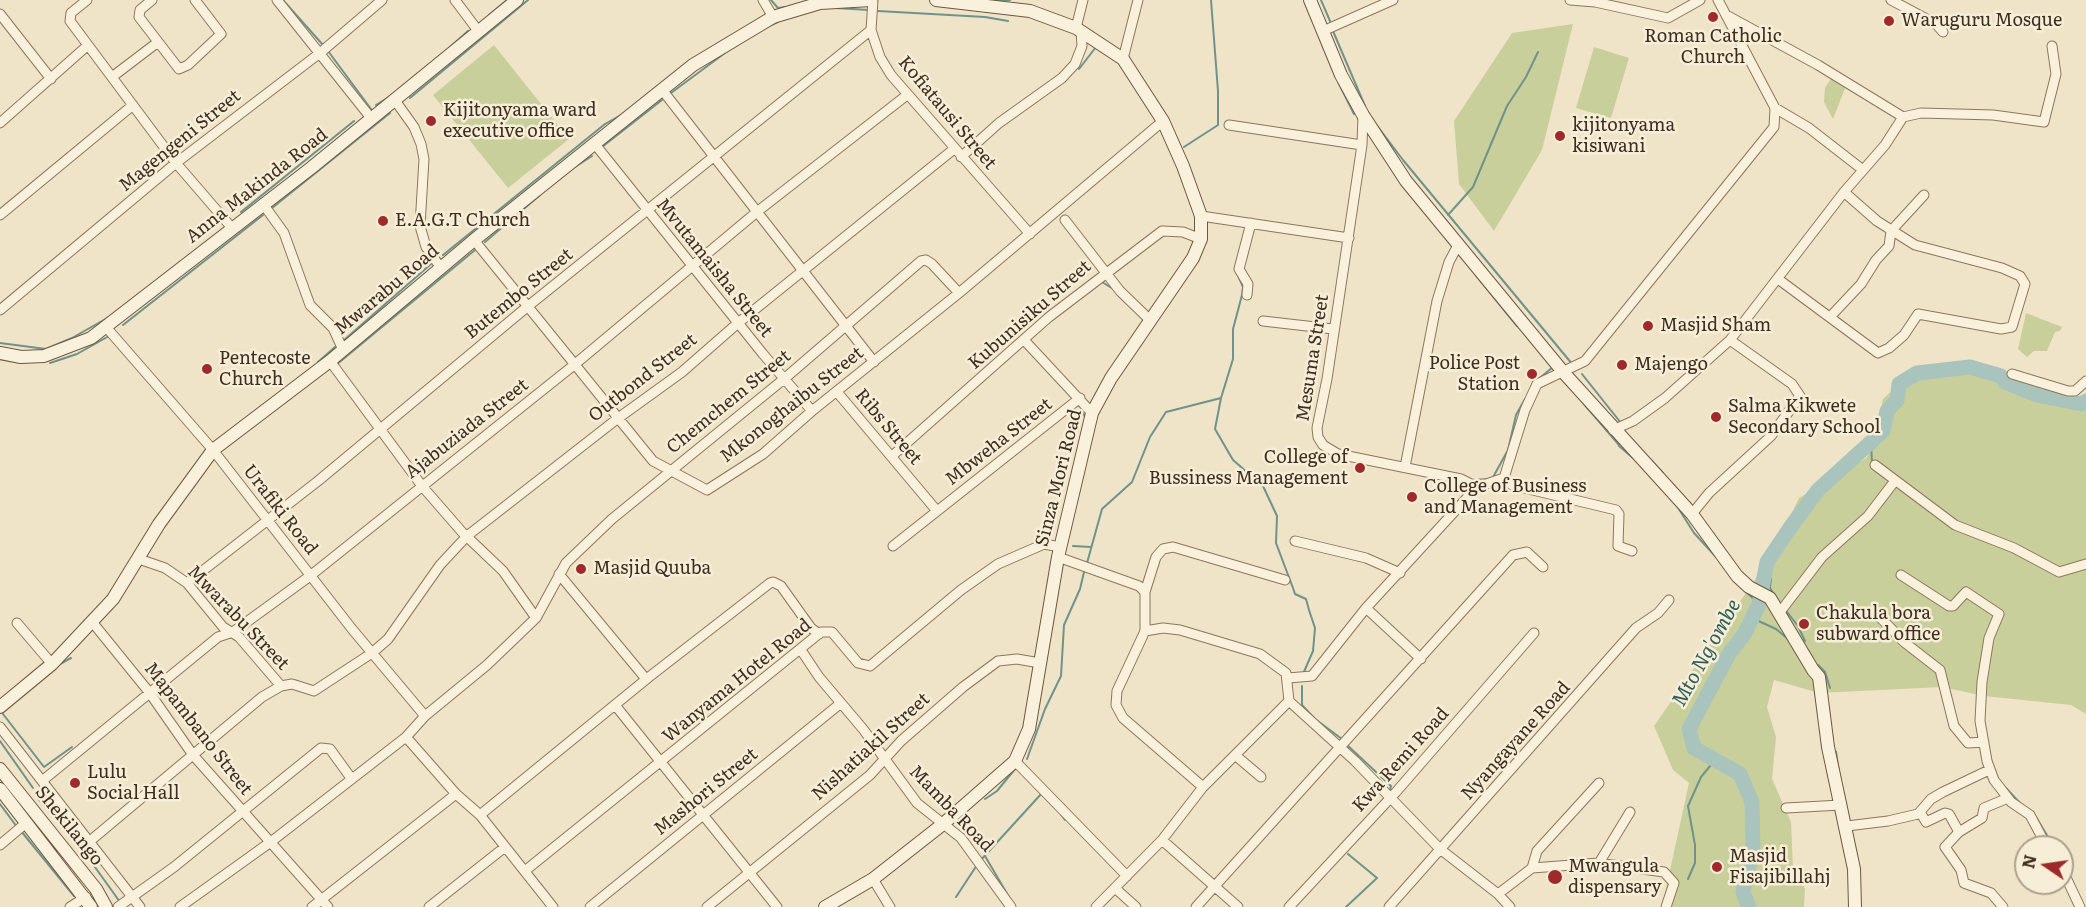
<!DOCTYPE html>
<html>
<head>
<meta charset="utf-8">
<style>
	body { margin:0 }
	#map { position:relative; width:2086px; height:907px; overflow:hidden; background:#f0e4c8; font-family:Literata,serif }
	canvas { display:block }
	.north { position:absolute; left:2014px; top:835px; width:60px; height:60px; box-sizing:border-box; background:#f7eed8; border:2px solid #ada18e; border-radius:50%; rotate:283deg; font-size:16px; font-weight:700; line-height:24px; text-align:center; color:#3d2e20 }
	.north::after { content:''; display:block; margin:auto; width:21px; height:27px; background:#9e2a2b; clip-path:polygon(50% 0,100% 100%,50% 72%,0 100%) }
</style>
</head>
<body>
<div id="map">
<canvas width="2086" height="907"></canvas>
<div class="north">N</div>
</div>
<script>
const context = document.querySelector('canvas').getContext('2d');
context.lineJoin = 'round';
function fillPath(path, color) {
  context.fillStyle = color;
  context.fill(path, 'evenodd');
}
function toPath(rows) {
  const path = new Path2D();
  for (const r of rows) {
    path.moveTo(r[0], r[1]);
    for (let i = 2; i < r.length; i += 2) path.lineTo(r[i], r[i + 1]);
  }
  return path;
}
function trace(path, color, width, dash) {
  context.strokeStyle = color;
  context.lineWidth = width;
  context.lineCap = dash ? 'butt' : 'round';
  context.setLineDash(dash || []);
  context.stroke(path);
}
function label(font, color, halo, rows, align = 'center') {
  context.font = font + ' Literata,serif';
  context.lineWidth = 5;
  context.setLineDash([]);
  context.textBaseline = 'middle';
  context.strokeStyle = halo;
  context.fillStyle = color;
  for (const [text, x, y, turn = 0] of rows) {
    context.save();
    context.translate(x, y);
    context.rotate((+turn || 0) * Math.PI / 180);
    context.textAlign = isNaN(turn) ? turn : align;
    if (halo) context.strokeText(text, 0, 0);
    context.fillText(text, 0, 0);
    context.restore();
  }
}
fillPath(toPath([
	[1573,24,1542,150,1494,231,1459,184,1454,121,1512,33],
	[494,45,569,139,508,188,433,95],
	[1594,47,1629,58,1611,118,1576,108],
	[1832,77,1846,86,1833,119,1824,102,1825,88],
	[2026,313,2062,327,2060,331,2055,332,2047,351,2034,351,2027,357,2018,349],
	[1979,367,2003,386,2057,404,2086,399,2086,714,2071,705,1984,696,1942,687,1819,693,1774,680,1767,707,1776,737,1772,779,1791,822,1793,868,1805,889,1804,907,1662,907,1689,783,1673,770,1654,726,1770,558,1799,498,1866,458,1874,446,1883,399,1902,381,1933,369]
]), '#c9cf9b');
trace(toPath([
	[283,0,323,45],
	[771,0,778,8,786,7],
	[1321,0,1330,21],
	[994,1,1010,0],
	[836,8,869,10],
	[878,11,985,17,1008,21],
	[489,15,507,0],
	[767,27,778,22],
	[1333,31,1365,106],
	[449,48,468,31],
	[328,51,371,109],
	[1079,69,1096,47],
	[1338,82,1354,114],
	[671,93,729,50],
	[410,98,528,0],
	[376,105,389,97],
	[1375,123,1403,160,1573,365],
	[602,147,662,100],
	[1184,147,1218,125,1218,91,1211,0],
	[575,167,592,156],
	[272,208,390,113],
	[241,212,354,121],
	[1448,215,1473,187,1507,106,1526,77,1538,52],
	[485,242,540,195],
	[443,255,605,124,621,115],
	[1475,274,1517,326],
	[1102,282,1115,290],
	[123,325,263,215],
	[343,341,431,264],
	[0,343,46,349,72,338,109,317],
	[318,362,335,347],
	[50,363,77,354,109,336],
	[336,365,475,250],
	[1582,374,1621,423],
	[1541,377,1553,367],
	[1221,398,1215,429,1233,460,1263,486,1277,516,1276,543,1293,588,1295,594,1306,599,1309,610,1315,628,1313,651,1303,674],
	[1584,404,1619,445],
	[1080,406,1085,417],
	[1871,443,1872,463],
	[1619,446,1633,458],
	[1648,457,1663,473],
	[1471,480,1492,479,1508,450,1516,415,1525,399],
	[1462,498,1467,491],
	[1677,506,1694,533,1717,558],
	[1073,546,1091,547],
	[1087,563,1102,509,1132,482,1150,437,1166,412,1221,398,1233,359,1233,329,1242,295,1243,287,1236,271],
	[1771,579,1770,588,1773,593],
	[1740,586,1759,604],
	[1787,612,1798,626,1805,641],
	[1752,618,1776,629,1788,639],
	[60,664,71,658],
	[1818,665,1825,672,1830,688],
	[1302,686,1302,705,1315,719,1342,739],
	[3,714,44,767,72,747],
	[0,741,33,788],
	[1348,746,1346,744,1391,786,1389,793],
	[1832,750,1836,752,1839,772],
	[1027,759,1045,709,1061,676,1064,625,1080,589,1085,568],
	[2006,788,2020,803],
	[36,796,82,850],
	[985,799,997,791,1015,769],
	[0,804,17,827],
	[1060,813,1065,820],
	[2036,817,2054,847],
	[21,831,74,896],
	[87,856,120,902],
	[985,856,1009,897],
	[980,861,1042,793],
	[2068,871,2074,885],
	[1688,879,1695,863,1695,845,1688,806,1701,777,1715,760],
	[956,897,977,865],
	[1346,907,1377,878,1348,854]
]), '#6f938a', 2);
trace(toPath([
	[1749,907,1743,892,1753,849,1752,802,1740,774,1694,748,1689,729,1729,654,1745,633,1759,604,1767,562,1792,525,1818,490,1883,431,1887,411,1897,400,1899,384,1917,373,1970,367,2001,376,2005,382,2037,395,2082,404,2086,401]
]), '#a9c4bc', 15);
const street = toPath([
	[87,0,71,13,70,21,176,163,232,228],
	[152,0,140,10,139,17,179,69,188,65,221,34,195,0],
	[277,0,371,118],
	[455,0,479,32],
	[763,0,773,17],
	[873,0,871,30,880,57,891,75,1030,234],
	[1570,0,1595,2,1668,18,1700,0],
	[1891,0,1936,24,1943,32],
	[0,14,51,79],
	[1728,16,1818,65,1903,117],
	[1076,28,1083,0],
	[1323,31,1393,0],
	[1123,59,1138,0],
	[112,77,158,42],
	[663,91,874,362],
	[394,99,414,127,421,144,424,159,420,226,426,247,441,268],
	[1775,108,1809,128,1863,170],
	[1363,115,1362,145,1327,379,1317,428,1318,437,1323,445,1338,454,1461,479,1477,487],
	[0,123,87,46],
	[1229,125,1362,145],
	[594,143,763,354,812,411],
	[961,157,999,123,1062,78,1075,64,1082,46,1081,31],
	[263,204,284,233,310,305,333,328,343,350],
	[0,215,133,105],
	[1201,216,1349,238],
	[1065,220,1120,291,1151,321],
	[474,240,653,461,707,490,763,454,812,411,959,293,1163,121],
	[1778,279,1878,353,1889,348,1904,335,1918,314,2001,329,2012,327,2025,284,2020,276,2002,268,1915,245,1877,221,1844,192],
	[1247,295,1248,284,1239,269,1251,223],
	[0,310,176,163,320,53,382,0],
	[1830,317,1861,284,1876,260,1889,246,1891,231,1924,195],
	[1263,321,1333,329],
	[106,327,213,450,352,629,425,716],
	[1025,341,1092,413],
	[330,361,422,486,462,532,503,571,536,618],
	[2012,374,2068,391,2075,391,2086,381],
	[837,392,937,511],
	[1613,430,1633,421,1665,398,1730,340,1844,192,1885,145,1903,117,1921,113,1993,115,2044,122,2056,74,2052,46],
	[892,456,1049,317,1162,231,1183,232,1201,239],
	[1875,465,1955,525,2014,548,2059,572,2086,564],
	[1405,467,1437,301,1449,262,1458,245],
	[1504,478,1512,485,1616,510,1619,514,1618,546,1632,551],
	[1692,514,1709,493,1771,436,1800,396,1792,384,1730,340],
	[1295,541,1366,558,1400,573],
	[893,546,1080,398],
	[1058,557,1139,586,1145,592],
	[139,559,165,568,187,583,223,627,239,637,281,686],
	[559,574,646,679],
	[1901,575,1949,606,1953,606,1966,592,1999,614,1989,638,1982,682,1980,721,1987,761,1994,780,2011,802,2030,815,2047,847],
	[187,583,318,481,527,307,871,30],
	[1366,608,1421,659],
	[1874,611,1904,642,1940,670,1954,726,1968,743,1984,742],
	[1780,612,1822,557,1868,516,1894,482],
	[17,623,52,664],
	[93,623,149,692,193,755,328,907],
	[1145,631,1163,628,1180,630,1260,654,1286,673,1289,701],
	[801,650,819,677,863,729,917,803,961,838,1011,907],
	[1288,678,1312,676,1366,608,1477,487,1504,478,1525,410,1537,384,1585,361,1774,127,1775,108,1718,0],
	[1289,701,1355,761,1440,849,1498,894,1510,907],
	[615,705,777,907],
	[0,727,140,907],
	[406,737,456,794,480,815,553,907],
	[1235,755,1261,777],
	[1015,761,1127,876],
	[42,781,218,637,233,632,310,576,574,365,758,211,907,95],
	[1203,787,1123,718,1116,705,1117,691,1145,631,1145,592,1156,557,1163,549,1173,547,1285,580],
	[1786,808,1841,805],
	[1920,812,1926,822,1945,813,1949,814,1959,832,1945,847,1961,870,1964,883,1991,893,2003,907],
	[480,815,649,677,770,583,773,582,781,586,811,628,819,634],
	[1847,826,1888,821,1918,814,1931,799,1943,792,1989,770],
	[1959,832,1982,818,1984,808,2008,798],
	[1162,840,1238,907],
	[90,841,262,697,281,686,292,684,314,691,372,653,388,639,440,565,467,536,617,419,682,372,738,323,954,149],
	[0,845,26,823],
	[1599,863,1630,812],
	[1532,868,1537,851,1599,783],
	[2062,869,2080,907],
	[526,870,821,632,832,632,858,663,870,666,961,590,998,564,1044,544,1060,547],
	[873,879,890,907],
	[1115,888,1136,907],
	[1498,894,1532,868,1599,863,1664,872,1674,883,1666,907],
	[70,907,86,897],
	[118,907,174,867,321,748,330,749,351,778],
	[180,907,272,841,406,737,425,716,487,665,536,618,566,563,612,519,784,379,921,261,926,260,932,264,959,293],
	[312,907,456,794],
	[429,907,505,847],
	[590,907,841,703],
	[707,907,870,775,901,741,963,687,998,661,1017,659,1040,663],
	[1096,907,1162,840,1203,787,1289,701],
	[1196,907,1513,555,1527,552,1543,567],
	[1289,907,1396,792,1534,633],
	[1389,907,1636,628,1658,613,1669,600]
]);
const secondary = toPath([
	[1310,0,1341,75,1363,115,1406,181,1564,373,1692,514,1737,576,1749,587,1770,598,1813,670,1819,677,1828,747,1854,869,1855,907],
	[0,353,21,357,44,356,91,338,311,168,517,0],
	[0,707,52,664,113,599,159,524,213,450,330,361,474,240,693,65,773,17,820,3,871,0],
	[0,769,96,889,106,907],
	[0,789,91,907],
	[825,907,873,879,943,824,1015,761,1029,729,1058,557,1092,413,1111,378,1193,258,1201,239,1201,216,1183,166,1163,121,1123,59,1076,28,1030,11,936,0]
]);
trace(street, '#8d765c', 11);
trace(secondary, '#6f573f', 14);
trace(street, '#faf1dc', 9);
trace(secondary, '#faf1dc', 12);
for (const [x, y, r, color] of [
	[1713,17,6,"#9e2a2b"],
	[1889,21,6,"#9e2a2b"],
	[431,121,6,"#9e2a2b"],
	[1560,136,6,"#9e2a2b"],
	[383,221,6,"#9e2a2b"],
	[1648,326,6,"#9e2a2b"],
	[1622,365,6,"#9e2a2b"],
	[207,369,6,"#9e2a2b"],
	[1532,374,6,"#9e2a2b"],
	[1716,417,6,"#9e2a2b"],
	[1360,468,6,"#9e2a2b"],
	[1412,497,6,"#9e2a2b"],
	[581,569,6,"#9e2a2b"],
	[1804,624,6,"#9e2a2b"],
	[75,783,6,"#9e2a2b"],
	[1717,867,6,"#9e2a2b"],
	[1555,877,8,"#9e2a2b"]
]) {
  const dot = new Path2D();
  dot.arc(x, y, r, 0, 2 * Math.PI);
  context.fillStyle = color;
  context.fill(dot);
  trace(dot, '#f7eed8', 2);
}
label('18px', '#3d2e20', '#f7eed8', [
	["Waruguru Mosque",1901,21],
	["Roman Catholic",1713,37,"center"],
	["Church",1713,58,"center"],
	["Kijitonyama ward",443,111],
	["executive office",443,132],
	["kijitonyama",1572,126],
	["kisiwani",1572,147],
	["E.A.G.T Church",395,221],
	["Masjid Sham",1660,326],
	["Pentecoste",219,359],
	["Church",219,380],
	["Police Post",1520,364,"right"],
	["Station",1520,385,"right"],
	["Majengo",1634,365],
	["Salma Kikwete",1728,407],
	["Secondary School",1728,428],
	["College of",1348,458,"right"],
	["Bussiness Management",1348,479,"right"],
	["College of Business",1424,487],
	["and Management",1424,508],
	["Masjid Quuba",593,569],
	["Chakula bora",1816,614],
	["subward office",1816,635],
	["Lulu",87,773],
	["Social Hall",87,794],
	["Masjid",1729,857],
	["Fisajibillahj",1729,878],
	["Mwangula",1568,867],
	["dispensary",1568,888]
], 'left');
label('18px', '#3d2e20', '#f7eed8', [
	["Kofiatausi Street",947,113,50],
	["Magengeni Street",180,141,-39],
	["Anna Makinda Road",257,186,-38],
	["Mvutamaisha Street",714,268,51],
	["Mwarabu Road",387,290,-40],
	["Butembo Street",519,294,-39],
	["Kubunisiku Street",1030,315,-41],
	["Mesuma Street",1313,358,-81],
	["Outbond Street",643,378,-38],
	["Chemchem Street",729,402,-39],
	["Mkonoghaibu Street",792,405,-38],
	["Ribs Street",888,427,50],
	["Ajabuziada Street",467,429,-38],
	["Mbweha Street",999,442,-38],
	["Sinza Mori Road",1059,478,-76],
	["Urafiki Road",280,510,52],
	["Mwarabu Street",238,618,46],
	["Wanyama Hotel Road",737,681,-39],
	["Mapambano Street",198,729,52],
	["Nyangayane Road",1516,741,-48],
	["Nishatiakil Street",871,747,-42],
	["Kwa Remi Road",1401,760,-48],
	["Mashori Street",706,792,-39],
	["Mamba Road",951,809,46],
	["Shekilango",69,826,51]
]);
label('italic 20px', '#2f5d5a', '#f7eed8', [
	["Mto Ng'ombe",1707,653,-61]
]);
</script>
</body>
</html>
